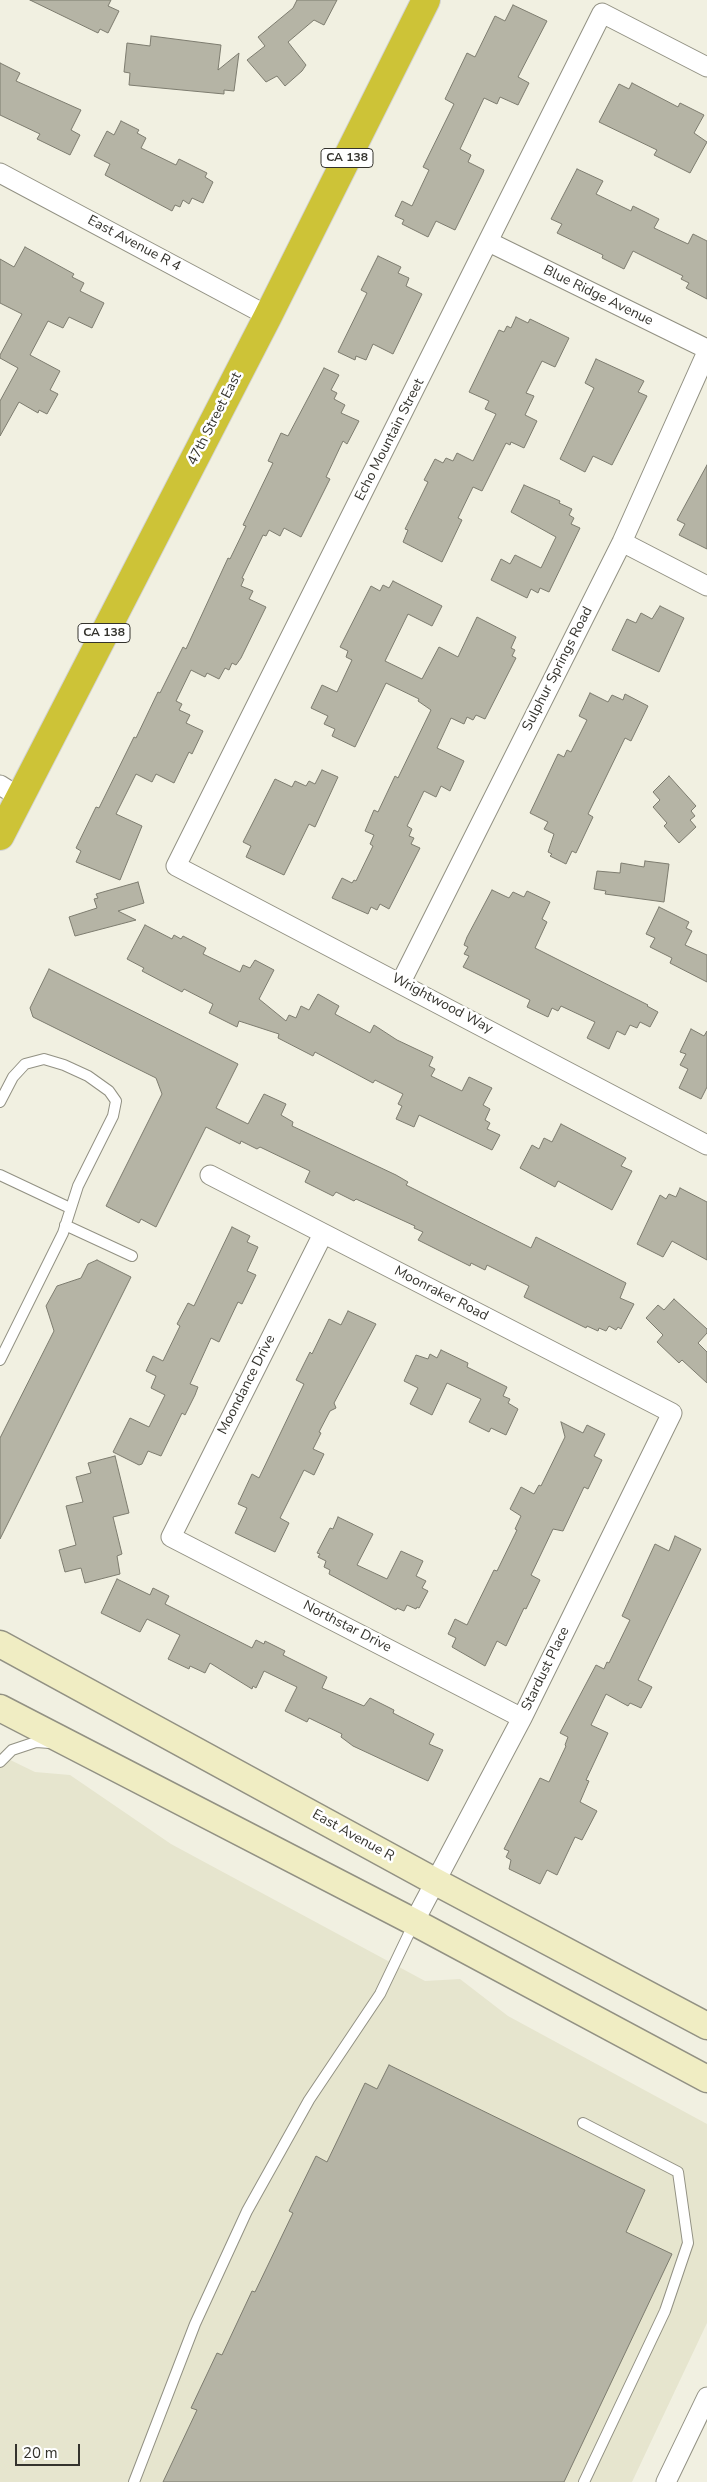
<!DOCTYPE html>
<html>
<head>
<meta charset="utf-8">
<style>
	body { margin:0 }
	#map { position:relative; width:707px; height:2482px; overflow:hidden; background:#f1f0e1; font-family:"Nunito Sans",sans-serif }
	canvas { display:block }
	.scale { position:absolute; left:15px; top:2444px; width:65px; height:22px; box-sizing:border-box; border:2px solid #34332d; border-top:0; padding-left:6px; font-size:15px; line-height:18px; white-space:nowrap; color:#34332d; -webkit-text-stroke:4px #fff; paint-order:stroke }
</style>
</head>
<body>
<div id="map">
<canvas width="707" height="2482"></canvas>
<div class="scale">20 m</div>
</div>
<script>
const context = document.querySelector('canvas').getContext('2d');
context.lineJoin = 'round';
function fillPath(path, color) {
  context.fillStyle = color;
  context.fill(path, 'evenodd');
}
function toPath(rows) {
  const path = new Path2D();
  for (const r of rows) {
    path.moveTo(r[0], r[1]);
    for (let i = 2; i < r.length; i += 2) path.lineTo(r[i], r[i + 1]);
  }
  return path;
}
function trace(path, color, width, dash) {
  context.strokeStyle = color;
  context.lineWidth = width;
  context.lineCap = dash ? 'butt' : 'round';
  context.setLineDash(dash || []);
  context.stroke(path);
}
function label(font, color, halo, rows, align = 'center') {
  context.font = font + ' "Nunito Sans",sans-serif';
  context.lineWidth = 5;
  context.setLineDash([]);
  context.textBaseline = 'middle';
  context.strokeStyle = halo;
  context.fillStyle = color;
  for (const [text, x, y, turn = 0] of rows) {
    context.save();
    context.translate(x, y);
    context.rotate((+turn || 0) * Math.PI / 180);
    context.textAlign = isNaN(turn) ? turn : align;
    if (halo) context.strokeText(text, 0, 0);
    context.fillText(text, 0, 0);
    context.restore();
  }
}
fillPath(toPath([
	[0,1755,35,1772,70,1775,171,1844,425,1981,460,1979,508,2016,707,2124,707,2323,632,2482,0,2482]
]), '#e6e5ce');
const building = toPath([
	[30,0,111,0,108,6,119,11,108,33,100,29,98,33,30,0],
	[297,0,337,0,324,25,314,20,288,42,306,65,302,71,285,86,277,76,266,82,247,60,265,46,258,37,293,8,297,0],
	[513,5,547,21,518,77,529,83,518,105,500,97,497,104,484,98,460,149,471,155,468,162,484,170,483,173,455,230,436,221,428,237,402,224,404,220,395,216,402,201,412,206,429,170,423,167,454,104,445,99,467,53,475,57,495,16,505,21,513,5],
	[151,36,221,45,218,70,239,53,234,91,224,90,224,94,129,85,130,73,124,72,127,43,150,46,151,36],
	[0,63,20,73,16,81,81,110,71,130,80,135,70,155,37,139,40,134,0,115,0,63],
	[632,83,678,107,680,103,704,115,694,133,707,142,690,173,654,155,657,150,599,122,619,84,629,89,632,83],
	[121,121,139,130,137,133,146,138,141,148,176,165,179,159,207,173,205,177,213,182,203,203,192,198,189,204,183,200,180,207,175,205,172,211,105,175,110,164,94,156,107,131,114,135,121,121],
	[577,169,603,181,596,194,631,211,633,206,659,219,654,228,688,244,693,234,707,241,707,299,686,288,689,283,681,279,683,276,633,251,624,269,602,258,603,255,557,233,562,224,551,219,577,169],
	[25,247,74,274,72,277,84,283,80,291,104,303,92,328,69,317,63,328,48,321,30,355,60,371,50,390,58,394,47,414,39,410,38,413,19,402,0,436,0,401,18,368,0,358,0,355,22,314,0,303,0,259,14,267,25,247],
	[378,256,401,267,398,273,409,278,406,286,422,294,393,354,373,344,366,360,356,356,355,360,338,352,367,293,361,290,378,256],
	[516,317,528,323,530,319,569,338,555,367,542,361,526,393,534,396,525,415,537,421,524,448,511,442,510,445,506,443,482,491,473,487,458,518,462,520,442,562,403,542,408,530,405,529,428,482,424,480,435,459,443,463,446,458,453,461,457,453,473,461,496,414,485,409,489,401,469,392,499,330,504,332,507,326,511,328,516,317],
	[596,359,644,381,638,392,647,396,612,465,593,456,585,472,560,459,594,388,585,383,596,359],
	[324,368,339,375,331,390,337,393,334,399,345,405,341,413,359,421,347,444,343,441,326,477,330,479,301,537,284,528,280,536,269,530,266,536,263,535,242,578,244,579,241,586,253,591,249,599,266,607,241,658,236,665,232,663,229,670,225,668,219,679,207,673,205,677,191,670,176,701,182,704,179,710,190,715,186,723,203,731,192,754,189,752,174,783,156,774,152,782,136,774,116,814,142,826,120,880,76,862,81,851,76,848,96,807,99,808,134,737,136,738,158,692,160,693,183,647,186,649,228,558,230,559,246,526,243,525,273,463,268,461,281,433,288,436,324,368],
	[707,465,707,549,679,535,685,524,677,520,707,465],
	[524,485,560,501,559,503,572,509,569,515,574,518,571,524,580,528,549,592,540,588,538,593,531,589,527,598,491,580,501,559,510,564,515,555,541,568,556,537,511,512,524,485],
	[393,581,442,606,432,626,408,614,385,661,422,679,439,647,458,657,477,617,516,637,511,648,515,650,512,656,516,658,485,719,476,715,473,720,467,717,464,724,451,718,437,748,464,761,450,791,441,786,436,797,424,791,407,826,412,829,409,836,414,838,411,844,420,848,389,909,380,904,377,910,371,907,368,914,332,898,342,878,352,883,354,880,356,881,373,846,370,844,374,835,365,831,374,810,378,812,395,776,398,778,431,710,418,701,419,699,386,683,355,747,332,736,335,729,324,724,328,716,311,708,322,685,337,692,352,660,346,657,348,651,340,647,371,586,380,591,383,585,389,588,393,581],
	[660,606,684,618,659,672,612,650,627,619,636,623,641,613,652,619,660,606],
	[590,693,608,702,612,695,623,700,625,694,648,706,631,741,625,738,588,814,593,817,576,853,572,851,566,864,550,856,552,854,548,852,554,834,544,829,548,822,530,813,558,754,564,757,567,750,571,752,587,720,579,716,590,693],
	[322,770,338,777,315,827,309,824,284,875,246,857,251,846,243,842,275,779,292,787,295,781,306,786,309,781,315,784,322,770],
	[669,776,696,806,691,811,695,816,690,820,696,827,679,843,664,826,667,823,653,807,660,800,653,792,669,776],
	[645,861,669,864,664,902,605,894,606,891,594,889,597,871,620,873,621,863,644,867,645,861],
	[138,882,144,903,118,911,136,920,75,936,69,917,97,908,94,899,98,898,96,894,138,882],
	[492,890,509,898,513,892,524,897,527,891,550,902,542,919,547,922,535,948,648,1005,647,1006,658,1012,650,1027,640,1022,637,1028,630,1025,625,1035,617,1031,609,1049,587,1038,595,1022,561,1006,558,1011,552,1008,548,1017,527,1007,530,1000,463,967,469,956,464,954,468,947,464,945,467,937,492,890],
	[659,907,689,922,686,928,692,931,685,945,707,955,707,982,670,963,672,958,650,947,655,938,646,934,659,907],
	[145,925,172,939,174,935,181,939,183,936,206,948,203,954,240,972,243,965,250,968,255,960,274,970,259,999,286,1021,289,1015,296,1018,301,1006,309,1010,318,994,339,1006,335,1014,370,1033,374,1025,397,1040,433,1057,429,1066,435,1069,431,1076,462,1091,469,1077,492,1088,483,1105,490,1109,485,1120,490,1123,487,1129,500,1135,492,1150,419,1115,414,1127,396,1119,402,1106,398,1104,403,1094,375,1080,373,1083,315,1052,313,1056,278,1038,279,1034,239,1021,237,1027,209,1013,213,1004,184,989,182,992,142,971,144,968,127,959,145,925],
	[49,969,238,1064,216,1108,248,1124,264,1094,286,1104,281,1115,293,1122,292,1126,396,1175,408,1182,406,1185,531,1248,536,1237,626,1283,620,1298,634,1304,621,1329,618,1327,616,1330,609,1326,606,1331,599,1328,598,1331,587,1326,586,1328,524,1297,529,1286,487,1265,485,1270,471,1263,470,1266,418,1240,423,1232,414,1228,415,1226,356,1199,354,1201,336,1192,333,1196,305,1182,310,1171,260,1147,257,1149,241,1141,240,1144,206,1127,156,1227,141,1219,139,1223,106,1206,162,1094,156,1078,33,1017,30,1008,49,969],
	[691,1029,704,1036,707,1031,707,1087,701,1099,679,1088,688,1069,680,1065,686,1054,680,1052,691,1029],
	[561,1124,626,1158,621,1166,632,1171,612,1210,558,1181,555,1187,520,1168,532,1145,539,1149,544,1138,552,1142,561,1124],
	[680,1188,707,1202,707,1260,672,1241,663,1257,637,1244,660,1195,666,1199,669,1194,676,1197,680,1188],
	[232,1227,250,1236,247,1242,258,1247,247,1271,256,1275,242,1304,238,1302,219,1342,211,1338,190,1384,198,1387,195,1395,185,1415,182,1413,161,1456,148,1451,142,1464,139,1465,113,1452,130,1418,149,1427,165,1395,151,1388,156,1376,146,1371,153,1356,163,1361,180,1326,177,1324,188,1303,194,1306,232,1227],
	[97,1260,131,1277,0,1539,0,1438,54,1331,46,1306,57,1286,81,1278,88,1264,97,1260],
	[674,1299,707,1329,707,1333,698,1343,707,1352,707,1383,682,1360,679,1363,657,1342,663,1335,646,1318,658,1305,664,1310,674,1299],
	[348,1311,376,1324,334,1403,336,1408,330,1411,319,1432,321,1433,313,1449,324,1454,314,1475,304,1470,280,1518,289,1523,275,1552,235,1533,247,1508,238,1504,252,1474,259,1478,304,1384,296,1380,310,1352,312,1354,329,1319,341,1325,348,1311],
	[441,1350,468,1363,467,1367,507,1387,503,1396,510,1399,508,1403,518,1409,506,1435,491,1428,489,1432,469,1422,481,1399,447,1383,432,1415,410,1404,418,1388,404,1381,416,1355,428,1359,430,1354,437,1358,441,1350],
	[561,1422,583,1433,587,1425,605,1434,594,1456,602,1460,588,1489,584,1487,563,1531,553,1529,531,1575,540,1580,526,1609,524,1608,506,1646,497,1641,485,1666,452,1647,456,1638,448,1634,455,1619,467,1625,494,1570,497,1571,517,1530,515,1529,521,1516,510,1509,521,1487,534,1494,539,1485,541,1486,565,1437,561,1422],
	[115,1456,129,1513,113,1517,122,1554,117,1556,120,1574,85,1583,81,1568,65,1572,59,1550,76,1545,66,1506,83,1502,76,1477,91,1473,88,1463,115,1456],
	[338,1517,373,1534,357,1565,387,1579,401,1551,423,1561,416,1576,426,1581,422,1588,428,1591,419,1608,417,1607,416,1609,407,1605,404,1611,397,1608,396,1610,329,1574,330,1570,324,1567,326,1561,318,1557,320,1554,317,1553,330,1528,333,1529,338,1517],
	[675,1536,701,1549,638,1680,652,1687,641,1708,630,1703,628,1706,606,1694,591,1725,608,1733,586,1780,589,1781,580,1802,597,1811,582,1840,575,1837,557,1875,547,1870,540,1884,509,1869,511,1860,506,1857,509,1851,504,1849,540,1778,549,1782,566,1746,565,1745,568,1737,560,1733,596,1665,604,1669,607,1662,609,1663,630,1620,622,1616,655,1544,669,1551,675,1536],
	[117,1579,150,1595,153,1588,169,1596,165,1604,252,1648,256,1640,264,1644,265,1641,285,1651,283,1655,327,1677,322,1688,364,1706,370,1698,394,1710,393,1713,434,1734,429,1744,443,1750,428,1781,353,1746,341,1737,342,1734,309,1718,307,1722,285,1711,297,1687,264,1671,256,1688,253,1686,252,1689,210,1663,205,1673,190,1666,189,1669,168,1659,180,1635,147,1619,140,1632,101,1613,117,1579],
	[389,2065,645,2190,626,2232,672,2254,564,2482,163,2482,197,2410,191,2408,217,2353,222,2355,252,2291,255,2292,293,2213,289,2211,316,2156,327,2162,365,2083,377,2089,389,2065]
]);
fillPath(building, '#b5b4a5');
trace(building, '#7d7c6f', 1);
const lane = toPath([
	[0,1102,13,1077,25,1064,44,1059,64,1065,88,1076,109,1091,116,1101,113,1116,78,1186,63,1233,0,1360],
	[0,1175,70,1208],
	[65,1225,132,1256],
	[0,1762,12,1750,36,1742,50,1743],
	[583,2123,678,2172,688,2243,665,2311,584,2482],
	[134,2482,195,2324,247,2211,309,2100,380,1994,414,1923]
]);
const street = toPath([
	[707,67,602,13,176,866,707,1145],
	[0,173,268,316],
	[489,242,707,349],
	[622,542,707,586],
	[0,785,19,797],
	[401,982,622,542,707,352],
	[210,1175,672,1413,522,1718,414,1922],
	[323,1234,171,1537,522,1718],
	[666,2482,707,2397]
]);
const secondary = toPath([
	[0,1644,436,1882,707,2026],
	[0,1708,414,1922,707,2079]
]);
const highway = toPath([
	[0,836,268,316,426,0]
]);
trace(lane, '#929183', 12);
trace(street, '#929183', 21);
trace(secondary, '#929183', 29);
trace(highway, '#d2d2d1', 30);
trace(lane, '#fff', 10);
trace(street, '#fff', 19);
trace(secondary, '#f0edc3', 26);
trace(highway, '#cdc337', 28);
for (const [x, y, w] of [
	[347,158,52],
	[104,633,52]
]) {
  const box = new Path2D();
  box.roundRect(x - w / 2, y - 9.5, w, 19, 4);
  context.fillStyle = '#fff';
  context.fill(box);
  trace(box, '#34332d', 1);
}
label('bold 12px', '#34332d', null, [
	["CA 138",347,158],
	["CA 138",104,633]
]);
label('14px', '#34332d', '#fff', [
	["East Avenue R 4",134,244,28],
	["Blue Ridge Avenue",598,296,26],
	["47th Street East",215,419,-63],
	["Echo Mountain Street",390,440,-63],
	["Sulphur Springs Road",558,669,-63],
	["Wrightwood Way",442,1004,28],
	["Moonraker Road",441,1294,27],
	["Moondance Drive",247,1385,-63],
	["Northstar Drive",347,1627,27],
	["Stardust Place",546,1669,-64],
	["East Avenue R",353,1836,29]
]);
</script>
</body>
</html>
